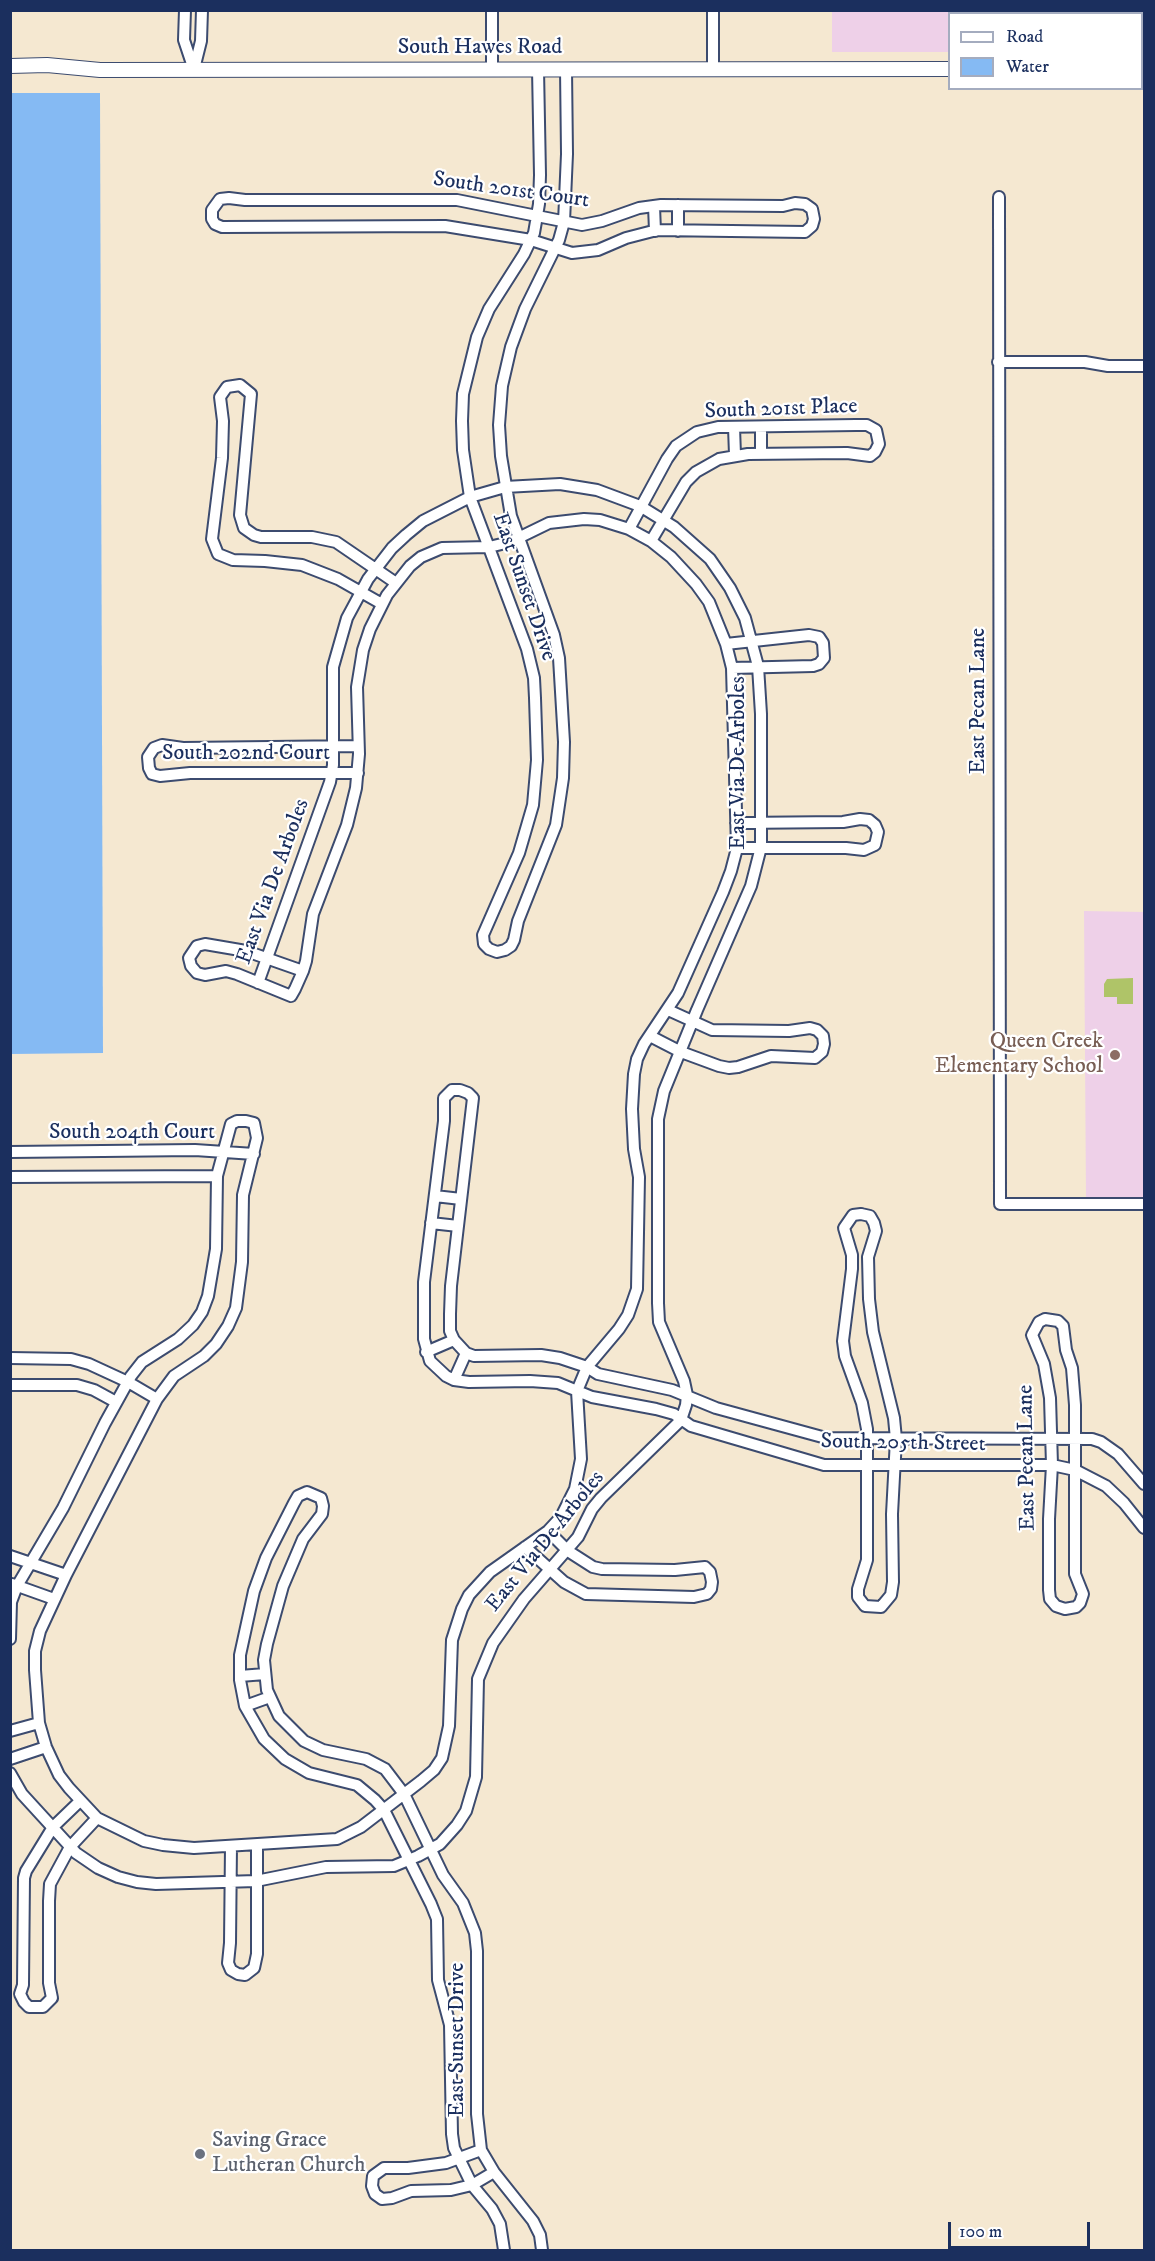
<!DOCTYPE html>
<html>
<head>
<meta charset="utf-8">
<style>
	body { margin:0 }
	#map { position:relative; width:1155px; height:2261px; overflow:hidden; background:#f5e8d1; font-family:"IM FELL DW Pica",serif }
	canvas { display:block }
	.frame { position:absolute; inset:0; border:12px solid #1b2f5e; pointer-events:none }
	.legend { position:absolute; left:948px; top:12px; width:195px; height:78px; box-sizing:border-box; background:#fff; border:2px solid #a4acbf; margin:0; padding:8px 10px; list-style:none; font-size:18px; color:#1b2f5e }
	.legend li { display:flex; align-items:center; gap:12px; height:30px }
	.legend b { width:30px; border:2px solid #a4acbf }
	.scale { position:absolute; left:948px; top:2222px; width:142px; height:27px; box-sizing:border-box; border:3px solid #1b2f5e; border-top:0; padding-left:8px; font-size:18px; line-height:21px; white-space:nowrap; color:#1b2f5e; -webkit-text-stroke:4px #fff; paint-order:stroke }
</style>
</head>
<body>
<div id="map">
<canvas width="1155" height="2261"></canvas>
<div class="frame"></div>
<ul class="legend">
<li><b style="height:8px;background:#fff"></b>Road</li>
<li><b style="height:16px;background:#85baf3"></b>Water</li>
</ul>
<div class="scale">100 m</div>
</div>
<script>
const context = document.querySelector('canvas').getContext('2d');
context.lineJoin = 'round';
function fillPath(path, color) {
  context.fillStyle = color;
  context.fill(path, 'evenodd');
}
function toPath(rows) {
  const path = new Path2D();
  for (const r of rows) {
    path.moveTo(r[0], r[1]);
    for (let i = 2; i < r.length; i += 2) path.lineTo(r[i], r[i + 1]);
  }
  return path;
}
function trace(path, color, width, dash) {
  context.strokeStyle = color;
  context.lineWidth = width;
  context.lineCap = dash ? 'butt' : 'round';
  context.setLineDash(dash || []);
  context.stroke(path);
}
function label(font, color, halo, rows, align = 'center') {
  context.font = font + ' "IM FELL DW Pica",serif';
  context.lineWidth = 4.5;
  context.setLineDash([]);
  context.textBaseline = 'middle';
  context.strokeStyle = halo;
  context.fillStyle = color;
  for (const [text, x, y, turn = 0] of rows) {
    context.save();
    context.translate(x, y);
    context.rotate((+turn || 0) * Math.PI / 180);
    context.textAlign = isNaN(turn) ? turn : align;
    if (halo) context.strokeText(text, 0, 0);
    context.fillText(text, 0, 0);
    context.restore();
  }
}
fillPath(toPath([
	[832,11,1144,11,1144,52,1142,52,1142,14,950,14,949,52,832,52],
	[1084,911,1144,912,1144,1198,1086,1198]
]), '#eed0e8');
fillPath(toPath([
	[1133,978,1133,1004,1117,1004,1117,997,1104,997,1104,984,1107,979]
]), '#afc468');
fillPath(toPath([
	[11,93,100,93,103,1053,11,1054]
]), '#85baf3');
const minor = toPath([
	[185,10,184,40,194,70],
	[492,10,492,69],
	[713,10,713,68],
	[194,69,201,41,202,10],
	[538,69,540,175,539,204,534,233,524,254,489,309,477,337,463,394,462,421,463,450,470,497,527,649,534,678,535,698,537,760,533,805,519,853,483,935,484,944,489,949,497,952,505,950,511,946,514,940,518,921,556,825,563,778,564,742,559,658,554,635,511,516,501,456,499,425,502,386,511,347,525,309,559,240,564,222,567,154,566,69],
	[999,197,1000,1204,1144,1204],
	[229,198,245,200,457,200,582,225,602,221,639,208,661,205,783,206,795,203,805,204,812,209,814,219,812,226,805,232,657,230,626,238,598,250,572,253,531,240,445,226,222,227,215,224,212,219,212,210,220,199,229,198],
	[654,206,655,231],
	[678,231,678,205],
	[998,362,1085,362,1108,366,1144,366],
	[734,427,735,455],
	[761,427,761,454],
	[629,529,667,459,676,446,697,432,718,427,856,425,867,425,876,430,879,444,875,452,870,456,847,453,748,454,719,459,696,472,686,482,651,541],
	[382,604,338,579,302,565,265,561,233,560,218,554,212,539,222,458,223,421,220,397,227,387,240,385,251,394,240,515,244,528,254,535,261,537,312,537,336,542,396,583],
	[726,644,809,635,819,637,823,643,824,658,819,664,813,666,732,668],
	[358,773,190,773,160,776,152,774,149,768,148,757,154,748,162,745,183,748,358,746],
	[736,823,843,822,860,819,869,820,875,825,878,832,875,845,864,850,846,848,737,848],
	[650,1036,681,1052,719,1066,729,1068,738,1067,771,1056,815,1058,822,1052,824,1044,823,1036,817,1030,810,1028,789,1031,712,1030,668,1010],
	[10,1152,195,1150,254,1154],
	[10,1177,217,1176],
	[435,1196,461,1199],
	[861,1214,870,1216,874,1223,876,1231,868,1257,869,1299,873,1332,894,1418,896,1439,892,1514,893,1582,891,1595,881,1607,865,1606,858,1597,858,1589,867,1560,867,1429,862,1403,845,1356,843,1341,852,1269,852,1255,844,1228,853,1215,861,1214],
	[431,1223,458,1226],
	[1045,1319,1058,1321,1063,1326,1066,1350,1072,1368,1075,1405,1075,1574,1083,1594,1080,1603,1076,1607,1065,1609,1056,1606,1050,1599,1049,1590,1049,1519,1052,1465,1050,1398,1044,1364,1032,1335,1039,1322,1045,1319],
	[426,1352,454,1340],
	[10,1358,71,1359,89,1364,128,1382,157,1399],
	[454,1380,466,1353],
	[10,1385,77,1385,94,1390,116,1402],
	[1144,1484,1118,1454,1101,1442,1092,1439,826,1438,716,1408,672,1390,598,1374,587,1367,560,1358,541,1355,474,1356,466,1353,454,1340,450,1331,450,1314,451,1286,473,1098,468,1093,460,1090,452,1090,444,1098,444,1121,424,1282,424,1339,430,1361,446,1376,454,1380,469,1382,530,1381,558,1383,592,1397,656,1409,674,1414,691,1426,824,1465,1052,1465,1075,1470,1106,1486,1124,1503,1144,1528],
	[525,1547,564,1582,586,1594,694,1597,707,1594,711,1589,712,1582,710,1572,705,1567,675,1570,602,1569,593,1567,568,1551,548,1531],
	[10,1556,66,1575],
	[12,1584,54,1599],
	[10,1639,11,1602,17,1586,63,1508,105,1423,131,1376,142,1362,178,1339,193,1325,202,1312,208,1296,216,1249,217,1176,231,1124,237,1121,246,1121,254,1123,257,1138,243,1195,242,1262,236,1308,228,1326,216,1344,204,1356,174,1376,157,1399,66,1575,40,1631,35,1651,35,1670,39,1723,46,1747,59,1775,69,1788,97,1818,144,1841,163,1845,194,1848,337,1839,361,1827,421,1781,434,1770,442,1758,449,1726,452,1640,462,1609,469,1595,490,1572,548,1531,561,1517,575,1489,581,1459,577,1391,587,1367,619,1329,628,1315,637,1289,639,1177,634,1149,632,1109,634,1074,637,1059,644,1044,678,993,723,892,731,871,737,848,732,668,726,644,709,602,696,584,671,557,651,541,629,529,600,520,584,519,549,523,510,542,489,547,442,548,421,557,410,566,387,595,370,629,363,650,357,687,359,754,356,788,347,825,313,914,306,961,303,971,295,989,291,996,237,974,226,971,205,975,197,973,191,966,189,958,197,946,205,944,246,951,303,971],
	[240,1676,265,1674],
	[245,1706,270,1697],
	[10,1731,39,1723],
	[10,1759,46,1747],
	[10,1773,22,1794,76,1853,98,1868,118,1877,137,1882,156,1884,256,1881,326,1867,394,1866,418,1856,440,1844,457,1825,466,1811,476,1777,478,1679,493,1643,524,1599,578,1537,592,1509,601,1498,681,1420,686,1405,687,1395,684,1381,659,1322,658,1303,658,1119,664,1091,697,1010,751,886,761,847,761,714,758,666,745,618,730,588,710,559,674,527,640,506,597,490,560,484,505,487,470,497,423,521,406,535,392,548,368,579,347,618,333,667,333,765,330,782,258,983],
	[80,1801,53,1827,26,1871,24,1878,23,1985,20,1994,24,2002,29,2007,43,2007,52,1998,49,1983,49,1901,50,1884,70,1847,97,1818],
	[231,1846,230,1943,228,1963,231,1970,238,1974,245,1975,254,1968,257,1954,257,1845],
	[481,2150,446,2163,408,2168,384,2168,373,2176,372,2186,375,2194,382,2199,392,2198,411,2191,451,2190,472,2185,494,2172],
	[504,2250,500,2224,492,2209,472,2185,454,2148,452,2134,450,2025,438,1980,437,1919,431,1904,384,1810,375,1800,357,1785,309,1773,285,1759,264,1739,245,1706,240,1680,240,1655,254,1591,266,1558,294,1503,298,1496,307,1492,321,1498,323,1506,322,1514,303,1539,283,1586,267,1644,264,1660,267,1690,279,1716,304,1741,323,1750,366,1759,385,1769,404,1794,443,1875,463,1903,475,1933,477,1951,477,2114,481,2150,494,2172,533,2221,540,2235,542,2250]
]);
const major = toPath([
	[10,66,47,65,100,70,950,69],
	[1142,67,1144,67]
]);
trace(minor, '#3c4b6f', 14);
trace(major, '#3c4b6f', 16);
trace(minor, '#fff', 10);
trace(major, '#fff', 14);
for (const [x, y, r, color] of [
	[1115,1055,6,"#8d6e63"],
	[200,2154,6,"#6b7280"]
]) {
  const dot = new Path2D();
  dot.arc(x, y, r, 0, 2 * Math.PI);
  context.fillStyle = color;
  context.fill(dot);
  trace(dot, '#fff', 2);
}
label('22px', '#1b2f5e', '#fff', [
	["South Hawes Road",480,48],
	["South 201st Court",511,191,8],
	["South 201st Place",781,410,-2],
	["East Sunset Drive",523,587,71],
	["East Pecan Lane",979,701,-90],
	["South 202nd Court",246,754],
	["East Via De Arboles",739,763,-90],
	["East Via De Arboles",274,882,-70],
	["South 204th Court",132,1133],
	["South 205th Street",903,1444,1],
	["East Pecan Lane",1028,1458,-91],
	["East Via De Arboles",546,1542,-51],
	["East Sunset Drive",458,2040,-90]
]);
label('22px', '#785e54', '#fff', [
	["Queen Creek",1103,1042],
	["Elementary School",1103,1067]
], 'right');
label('22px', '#5b616d', '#fff', [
	["Saving Grace",212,2141],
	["Lutheran Church",212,2166]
], 'left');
</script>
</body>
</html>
